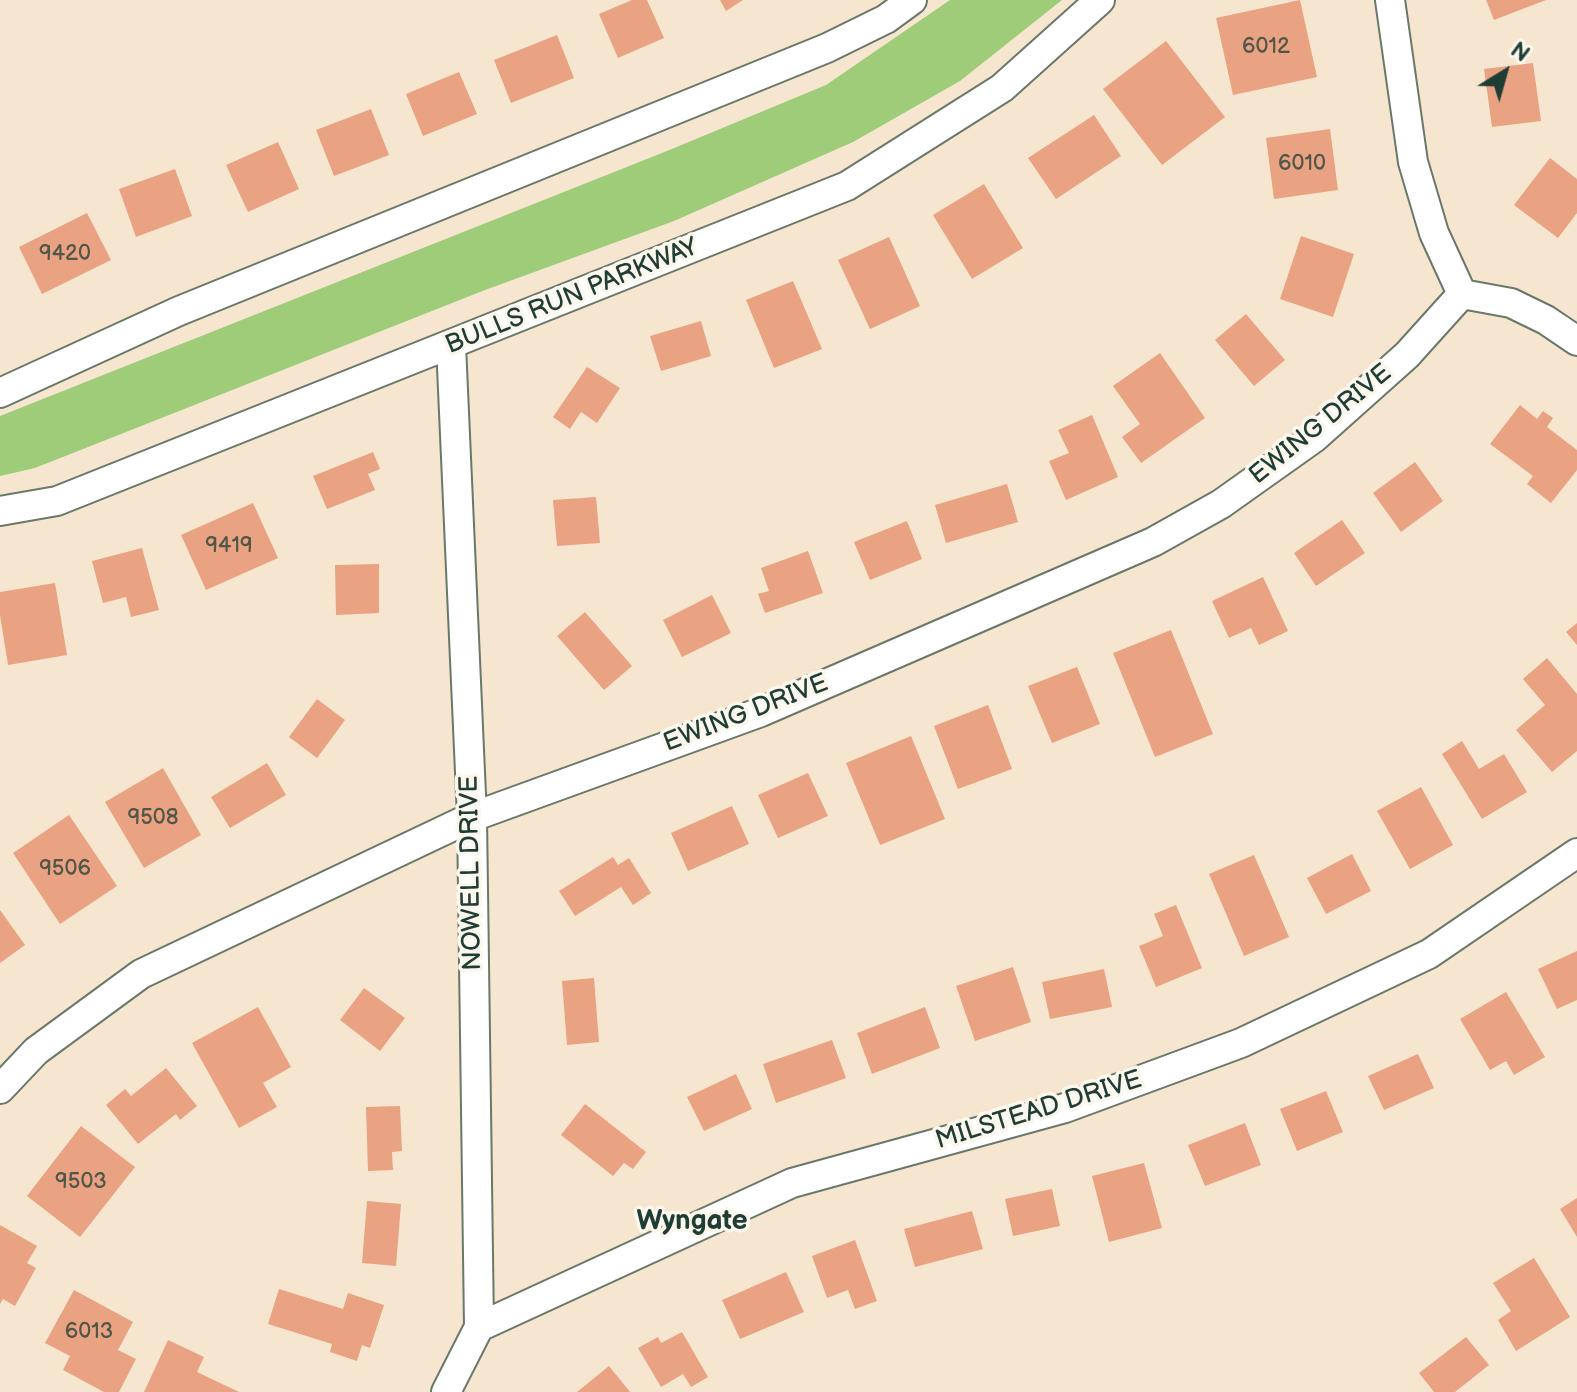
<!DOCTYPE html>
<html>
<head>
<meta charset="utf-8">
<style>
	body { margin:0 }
	#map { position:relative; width:1577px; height:1392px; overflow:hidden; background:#f6e6cf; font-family:"Balsamiq Sans",sans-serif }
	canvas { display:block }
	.north { position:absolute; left:1465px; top:32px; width:80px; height:80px; -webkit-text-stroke:6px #fbf7ec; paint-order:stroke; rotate:37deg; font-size:22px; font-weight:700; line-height:32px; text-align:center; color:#1f3d34 }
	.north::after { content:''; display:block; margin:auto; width:28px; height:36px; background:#1f3d34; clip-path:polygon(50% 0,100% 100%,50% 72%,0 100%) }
</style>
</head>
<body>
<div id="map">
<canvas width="1577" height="1392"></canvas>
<div class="north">N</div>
</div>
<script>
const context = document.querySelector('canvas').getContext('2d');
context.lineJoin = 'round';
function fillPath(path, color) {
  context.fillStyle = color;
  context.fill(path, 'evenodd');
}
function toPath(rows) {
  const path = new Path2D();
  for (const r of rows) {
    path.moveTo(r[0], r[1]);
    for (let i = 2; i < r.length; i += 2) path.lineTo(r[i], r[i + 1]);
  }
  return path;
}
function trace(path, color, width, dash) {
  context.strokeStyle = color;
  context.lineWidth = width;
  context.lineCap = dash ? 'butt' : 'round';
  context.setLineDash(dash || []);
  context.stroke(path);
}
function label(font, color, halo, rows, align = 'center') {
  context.font = font + ' "Balsamiq Sans",sans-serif';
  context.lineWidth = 7;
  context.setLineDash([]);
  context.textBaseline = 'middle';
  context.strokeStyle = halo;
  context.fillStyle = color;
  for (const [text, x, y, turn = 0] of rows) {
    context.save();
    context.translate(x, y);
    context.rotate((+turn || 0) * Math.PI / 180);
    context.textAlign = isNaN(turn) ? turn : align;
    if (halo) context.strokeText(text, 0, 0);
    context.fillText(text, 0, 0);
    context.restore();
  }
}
fillPath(toPath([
	[950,0,1062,0,960,81,853,142,674,221,485,290,35,468,0,476,0,416,667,151,826,85]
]), '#9ecc79');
fillPath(toPath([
	[632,0,647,0,664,38,618,58,599,14],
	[720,0,743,0,726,11],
	[1300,0,1317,77,1233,95,1216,18],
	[1486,0,1546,0,1494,20],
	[557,35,574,78,511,103,494,60],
	[1166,41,1225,117,1162,165,1103,89],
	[1533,63,1541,121,1492,127,1484,69],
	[459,72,477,114,423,136,406,94],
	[371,109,389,155,334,176,316,130],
	[1094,115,1121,156,1056,199,1028,158],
	[1330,129,1338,190,1274,199,1266,138],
	[278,142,299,189,248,212,226,165],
	[1550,158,1577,179,1577,213,1558,238,1514,205],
	[175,169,192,216,136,237,119,189],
	[984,184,1023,248,972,279,933,215],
	[87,213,111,260,42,294,19,247],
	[1301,236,1354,254,1333,317,1280,299],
	[889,237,920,306,870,329,838,260],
	[793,281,822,349,774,368,746,300],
	[1246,314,1285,360,1254,386,1215,340],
	[701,321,711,356,661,371,650,336],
	[1160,353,1205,418,1141,463,1122,437,1140,424,1113,386],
	[587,367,620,388,597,423,581,412,570,429,553,417],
	[1520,405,1537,419,1543,411,1553,418,1547,427,1577,450,1577,470,1551,503,1527,484,1533,476,1490,444],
	[1092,415,1118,477,1066,500,1049,461,1069,453,1058,430],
	[373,452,380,469,368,474,375,490,327,509,313,476],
	[1415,462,1443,501,1401,532,1373,493],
	[1007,484,1018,522,946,543,935,505],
	[596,497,600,543,557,546,553,500],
	[253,503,278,558,206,590,181,535],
	[1342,520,1365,553,1316,586,1294,553],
	[907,521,922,559,870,580,854,542],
	[142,548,159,610,131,617,126,597,103,603,92,561],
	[808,551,823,593,765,613,758,594,769,591,761,568],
	[379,564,379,613,336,615,335,565],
	[1263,577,1288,631,1259,645,1251,628,1229,638,1212,601],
	[55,583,67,655,8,665,0,615,0,592],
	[712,595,731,633,682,657,663,620],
	[585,612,632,666,604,690,557,636],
	[1577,623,1577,645,1566,632],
	[1171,630,1213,734,1155,757,1113,653],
	[1547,658,1577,694,1577,751,1552,772,1516,730,1545,705,1523,679],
	[1077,667,1100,724,1052,743,1028,686],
	[317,699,345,720,317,758,289,737],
	[988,705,1012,769,958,789,934,726],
	[911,736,945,819,880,845,846,763],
	[1462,741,1479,769,1504,754,1527,792,1482,819,1442,754],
	[267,763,286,795,230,828,211,797],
	[163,768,201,835,144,868,105,802],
	[808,773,828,816,778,838,758,795],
	[1421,787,1453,845,1410,869,1377,811],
	[732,806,749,844,688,871,671,833],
	[69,815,117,886,60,924,13,853],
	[1352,854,1371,891,1326,914,1307,878],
	[1254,855,1289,937,1244,956,1209,874],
	[613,857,618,865,629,858,651,893,633,905,621,887,575,916,559,891],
	[1176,905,1202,968,1156,987,1139,946,1163,936,1154,914],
	[0,910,25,945,0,963],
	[1577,951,1577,1000,1557,1009,1538,969],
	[1013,967,1031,1022,975,1041,956,986],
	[1104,969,1112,1007,1050,1019,1042,982],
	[594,978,599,1042,567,1045,562,981],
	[364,988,405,1018,380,1051,340,1020],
	[1506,992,1545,1057,1514,1075,1506,1061,1490,1070,1460,1019],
	[258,1007,291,1067,263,1083,277,1107,239,1128,192,1043],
	[925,1007,940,1048,872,1074,857,1033],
	[832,1040,846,1078,776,1103,763,1064],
	[1418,1054,1434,1088,1384,1110,1368,1076],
	[166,1068,197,1106,180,1120,176,1114,138,1144,106,1105,125,1089,131,1096],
	[736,1074,752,1109,704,1131,687,1097],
	[1326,1091,1343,1132,1297,1151,1280,1109],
	[585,1104,646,1152,633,1169,624,1163,613,1176,561,1135],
	[400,1106,402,1151,392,1152,393,1170,368,1171,366,1107],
	[1245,1123,1261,1165,1205,1186,1188,1145],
	[81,1126,135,1167,80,1237,27,1196],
	[1144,1163,1162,1228,1109,1242,1092,1176],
	[1052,1189,1060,1226,1013,1236,1005,1199],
	[1577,1198,1577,1237,1560,1209],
	[367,1201,401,1204,396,1266,362,1263],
	[972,1211,983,1249,915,1267,904,1229],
	[0,1225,37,1246,27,1263,36,1268,15,1306,3,1299,0,1304],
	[855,1240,877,1301,855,1309,848,1290,827,1298,812,1256],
	[1534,1258,1570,1317,1516,1351,1498,1320,1511,1311,1493,1283],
	[786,1272,804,1312,740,1339,722,1300],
	[279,1289,343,1309,348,1293,384,1305,370,1348,362,1345,357,1361,330,1352,332,1344,268,1324],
	[74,1290,133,1322,118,1350,136,1359,119,1392,104,1392,63,1370,70,1356,45,1343],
	[682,1332,708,1377,691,1387,683,1374,661,1387,638,1348,658,1337,661,1343],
	[1466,1337,1489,1365,1455,1392,1434,1392,1419,1373],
	[168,1340,204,1357,197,1372,239,1392,144,1392],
	[609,1366,630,1392,577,1392]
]), '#e9a282');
const street = toPath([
	[1390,0,1413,162,1434,233,1462,294,1511,303,1546,320,1577,341],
	[0,393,179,311,827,48,886,19,912,0],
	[0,511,57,501,847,186,1002,88,1100,0],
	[0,1089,36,1051,141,974,472,817,761,712,1153,542,1221,504,1314,438,1407,355,1462,294],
	[479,1327,792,1183,1065,1108,1241,1043,1429,954,1577,853],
	[446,1392,479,1327,472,817,451,345]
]);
trace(street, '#6a786a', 32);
trace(street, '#fff', 28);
label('22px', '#525648', null, [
	["6012",1266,47],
	["6010",1302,164],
	["9420",65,254],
	["9419",229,546],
	["9508",153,818],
	["9506",65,869],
	["9503",81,1182],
	["6013",89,1332]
]);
label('26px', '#1f3d34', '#fbf7ec', [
	["BULLS RUN PARKWAY",572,297,-22],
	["EWING DRIVE",1321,425,-39],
	["EWING DRIVE",746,714,-21],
	["NOWELL DRIVE",472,873,-91],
	["MILSTEAD DRIVE",1039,1111,-17]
]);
label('bold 28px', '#1f3d34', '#fbf7ec', [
	["Wyngate",692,1222]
]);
</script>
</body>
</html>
